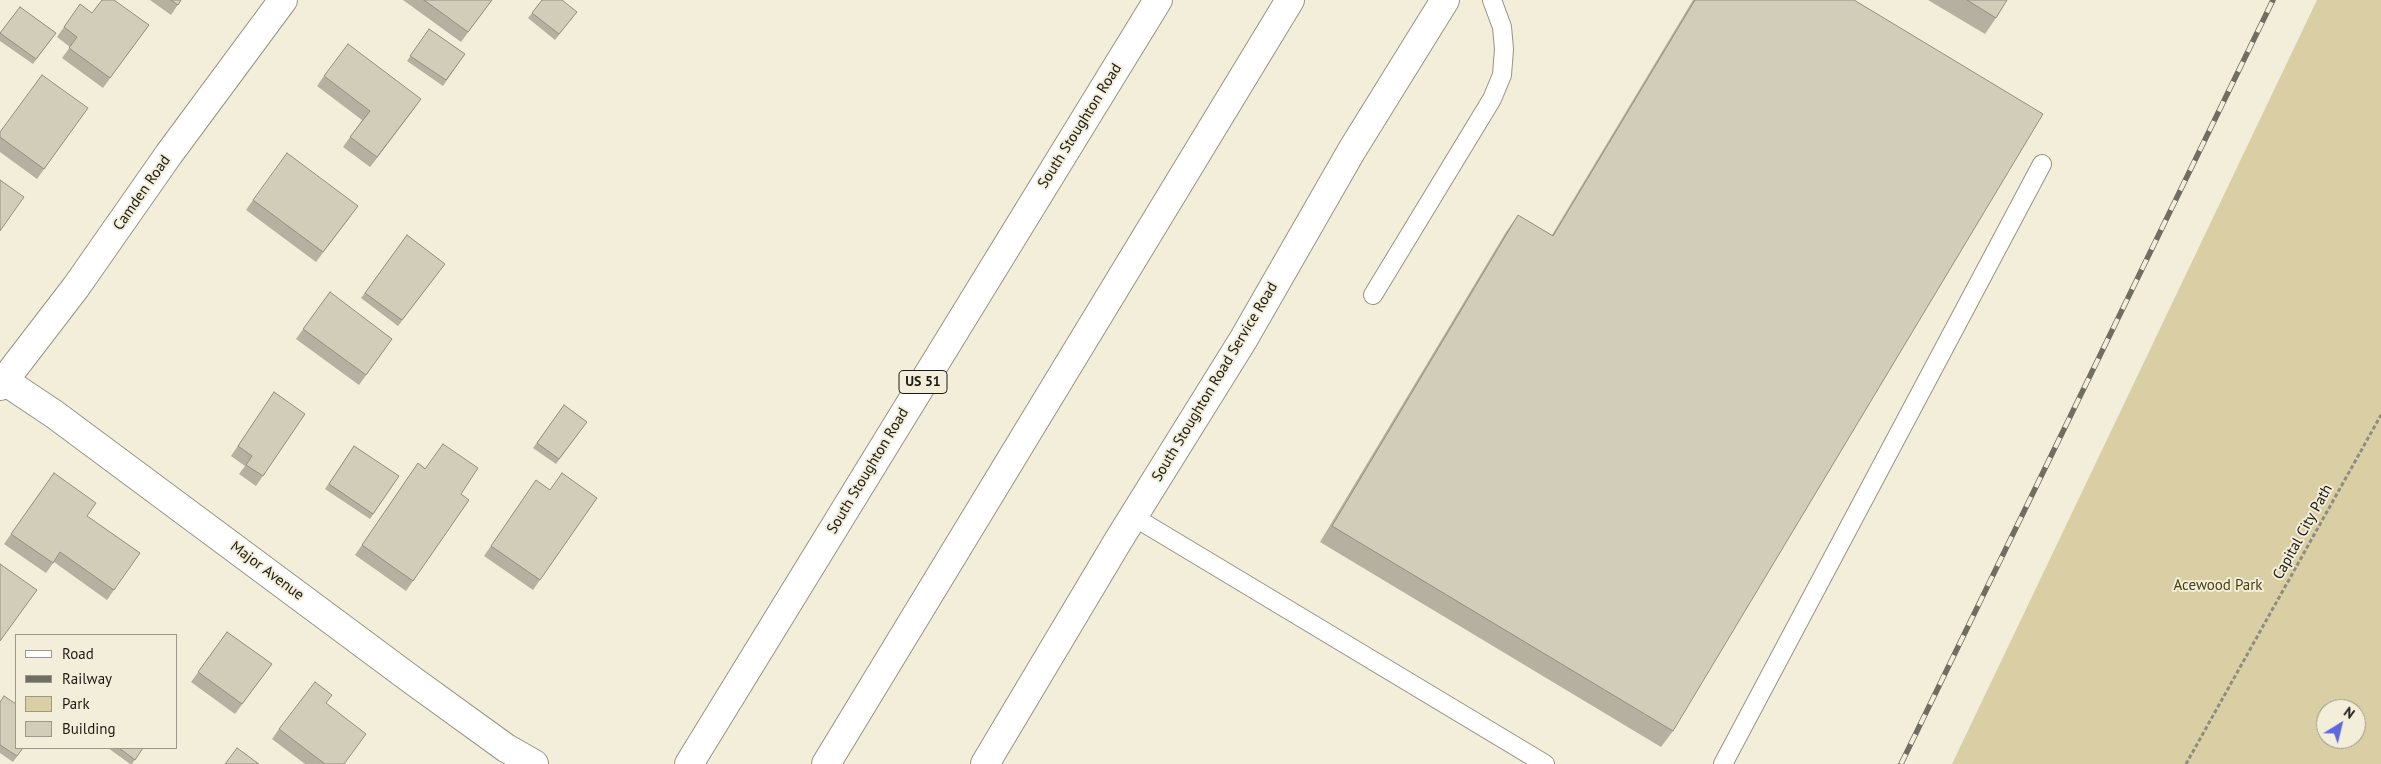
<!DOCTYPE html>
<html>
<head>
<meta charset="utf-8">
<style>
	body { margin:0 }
	#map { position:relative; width:2381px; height:764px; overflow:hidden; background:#f3eeda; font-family:"PT Sans",sans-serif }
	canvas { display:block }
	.legend { position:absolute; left:15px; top:634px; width:162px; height:115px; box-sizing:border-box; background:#f3eeda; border:1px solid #9d998a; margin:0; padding:6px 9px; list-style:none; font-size:15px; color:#1c1a13 }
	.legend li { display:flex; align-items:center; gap:10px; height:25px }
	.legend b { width:25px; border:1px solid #9d998a }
	.north { position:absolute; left:2316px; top:699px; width:50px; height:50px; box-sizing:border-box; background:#f3eeda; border:1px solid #9d998a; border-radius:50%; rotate:36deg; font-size:14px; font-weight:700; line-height:20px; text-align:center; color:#1c1a13 }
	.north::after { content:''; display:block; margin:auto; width:18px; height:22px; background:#5d67df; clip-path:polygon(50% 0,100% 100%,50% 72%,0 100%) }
</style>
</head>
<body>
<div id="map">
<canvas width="2381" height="764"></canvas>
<ul class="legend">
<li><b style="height:6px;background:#fff"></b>Road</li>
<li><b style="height:6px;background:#706d61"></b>Railway</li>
<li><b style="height:14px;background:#d9cea4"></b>Park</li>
<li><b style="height:14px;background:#d2cdb9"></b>Building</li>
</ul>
<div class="north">N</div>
</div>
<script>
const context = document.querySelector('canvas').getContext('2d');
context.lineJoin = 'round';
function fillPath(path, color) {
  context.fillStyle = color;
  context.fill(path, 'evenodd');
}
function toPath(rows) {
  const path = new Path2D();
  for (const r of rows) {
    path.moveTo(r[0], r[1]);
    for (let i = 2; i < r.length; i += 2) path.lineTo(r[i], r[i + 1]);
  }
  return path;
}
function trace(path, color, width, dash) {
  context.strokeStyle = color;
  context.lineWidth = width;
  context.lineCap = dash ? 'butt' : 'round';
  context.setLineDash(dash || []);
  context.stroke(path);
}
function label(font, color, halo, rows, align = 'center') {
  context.font = font + ' "PT Sans",sans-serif';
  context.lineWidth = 4;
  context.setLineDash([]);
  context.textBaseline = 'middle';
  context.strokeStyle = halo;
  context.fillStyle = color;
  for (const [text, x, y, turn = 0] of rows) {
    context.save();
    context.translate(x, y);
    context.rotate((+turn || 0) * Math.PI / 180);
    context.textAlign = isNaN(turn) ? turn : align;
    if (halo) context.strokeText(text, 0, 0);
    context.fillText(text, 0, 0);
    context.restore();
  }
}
fillPath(toPath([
	[2317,0,2381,0,2381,764,1952,764],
	[2326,709,2356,709,2356,739,2326,739]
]), '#d9cea4');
const lane = toPath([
	[1373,295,1492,99,1502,75,1504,49,1502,27,1492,0],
	[1134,517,1545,764],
	[1723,764,2042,164]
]);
const street = toPath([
	[0,378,54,414,412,680,506,748,534,764],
	[0,386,76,287,169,154,283,0],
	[985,764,1118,541,1243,340,1352,150,1445,0]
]);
const primary = toPath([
	[689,764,1158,0],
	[826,764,1290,0]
]);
trace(lane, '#989481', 20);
trace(street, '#989481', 30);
trace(primary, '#989481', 30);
trace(toPath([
	[2186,764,2381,415]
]), '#908c7e', 3, [4, 2.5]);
trace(lane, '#fff', 18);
trace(street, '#fff', 28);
trace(primary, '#fff', 28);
const rail = toPath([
	[1901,764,2273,0]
]);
trace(rail, '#706d61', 5.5);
trace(rail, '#f3eeda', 4, [11]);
fillPath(toPath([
	[150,0,181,0,171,15],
	[403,0,492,0,461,42],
	[1693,0,1854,0,1673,731,1661,747,1320,542,1506,232,1518,215,1552,235],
	[1928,0,2007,0,1996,18,1985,34],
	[80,4,92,13,149,25,103,88,62,58,70,47,57,37],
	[20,7,56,33,33,64,0,41,0,33],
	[532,13,573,17,555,40,528,18],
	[429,29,465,54,443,86,407,61],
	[324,76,421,99,370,167,343,147,362,120,317,86],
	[88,108,37,179,0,152,0,132],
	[253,200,351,216,316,262,246,210],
	[407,235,445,264,398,326,361,298],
	[330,292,385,349,359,385,296,339],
	[274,392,305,414,256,486,239,474,245,466,231,456],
	[564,405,587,422,556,464,533,448],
	[354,446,399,476,370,519,325,489],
	[418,463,469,500,406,591,355,555],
	[54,473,87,516,140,553,107,600,54,562,46,573,4,544],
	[536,480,550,490,597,498,533,590,484,556],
	[227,632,272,664,235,714,191,682],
	[0,702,23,748,13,762,0,753],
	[326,704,344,764,305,764,272,739,279,729],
	[108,748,143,748,132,764,130,764]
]), '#b5b09f');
fillPath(toPath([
	[421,99,414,109,370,167,377,157]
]), '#939082');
const building = toPath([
	[102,0,114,0,149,25,110,78,69,48,77,37,64,27,80,4,92,13,102,0],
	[171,0,181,0,178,5,171,0],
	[424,0,492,0,468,32,424,0],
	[542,0,562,0,577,12,559,34,532,13,542,0],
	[1695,0,1854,0,2043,114,1673,731,1332,526,1518,215,1553,236,1695,0],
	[1967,0,2007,0,1996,18,1967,0],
	[20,7,56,33,36,59,0,33,20,7],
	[429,29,465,54,446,80,410,56,429,29],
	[348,44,421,99,377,157,350,137,370,111,324,76,348,44],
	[42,75,88,108,44,169,0,137,0,132,42,75],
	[287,153,358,206,323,252,253,200,287,153],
	[0,180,24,197,0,231,0,180],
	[407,235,445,264,402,320,365,293,407,235],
	[330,292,392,339,366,375,303,329,330,292],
	[274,392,305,414,263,476,246,465,252,456,238,446,274,392],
	[564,405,587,422,559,459,537,443,564,405],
	[443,444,478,468,461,494,469,500,413,581,362,545,418,463,425,469,443,444],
	[354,446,399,476,373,514,329,484,354,446],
	[54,473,96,503,87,516,140,553,114,590,60,552,53,563,11,534,54,473],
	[562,473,597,498,540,580,491,546,536,480,550,490,562,473],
	[0,564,37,590,0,641,0,564],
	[227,632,272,664,242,704,198,672,227,632],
	[315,682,332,695,326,703,366,734,344,764,325,764,279,729,315,682],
	[4,696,16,704,16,748,23,748,17,756,0,745,0,702,4,696],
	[119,748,143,748,135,760,119,748],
	[237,748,259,764,225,764,237,748]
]);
fillPath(building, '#d2cdb9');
trace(building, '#939082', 1);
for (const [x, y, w] of [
	[923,382,48]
]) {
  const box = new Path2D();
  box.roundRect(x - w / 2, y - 11.5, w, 23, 4);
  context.fillStyle = '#f3eeda';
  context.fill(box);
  trace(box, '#1c1a13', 1);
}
label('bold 14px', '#1c1a13', null, [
	["US 51",923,382]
]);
label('15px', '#1c1a13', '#f3eeda', [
	["South Stoughton Road",1080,126,-58],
	["Camden Road",142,193,-55],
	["South Stoughton Road Service Road",1215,382,-59],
	["South Stoughton Road",868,471,-59],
	["Capital City Path",2303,532,-61],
	["Major Avenue",267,571,37]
]);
label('15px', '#483d0d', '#f3eeda', [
	["Acewood Park",2218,586]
]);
</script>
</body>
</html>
